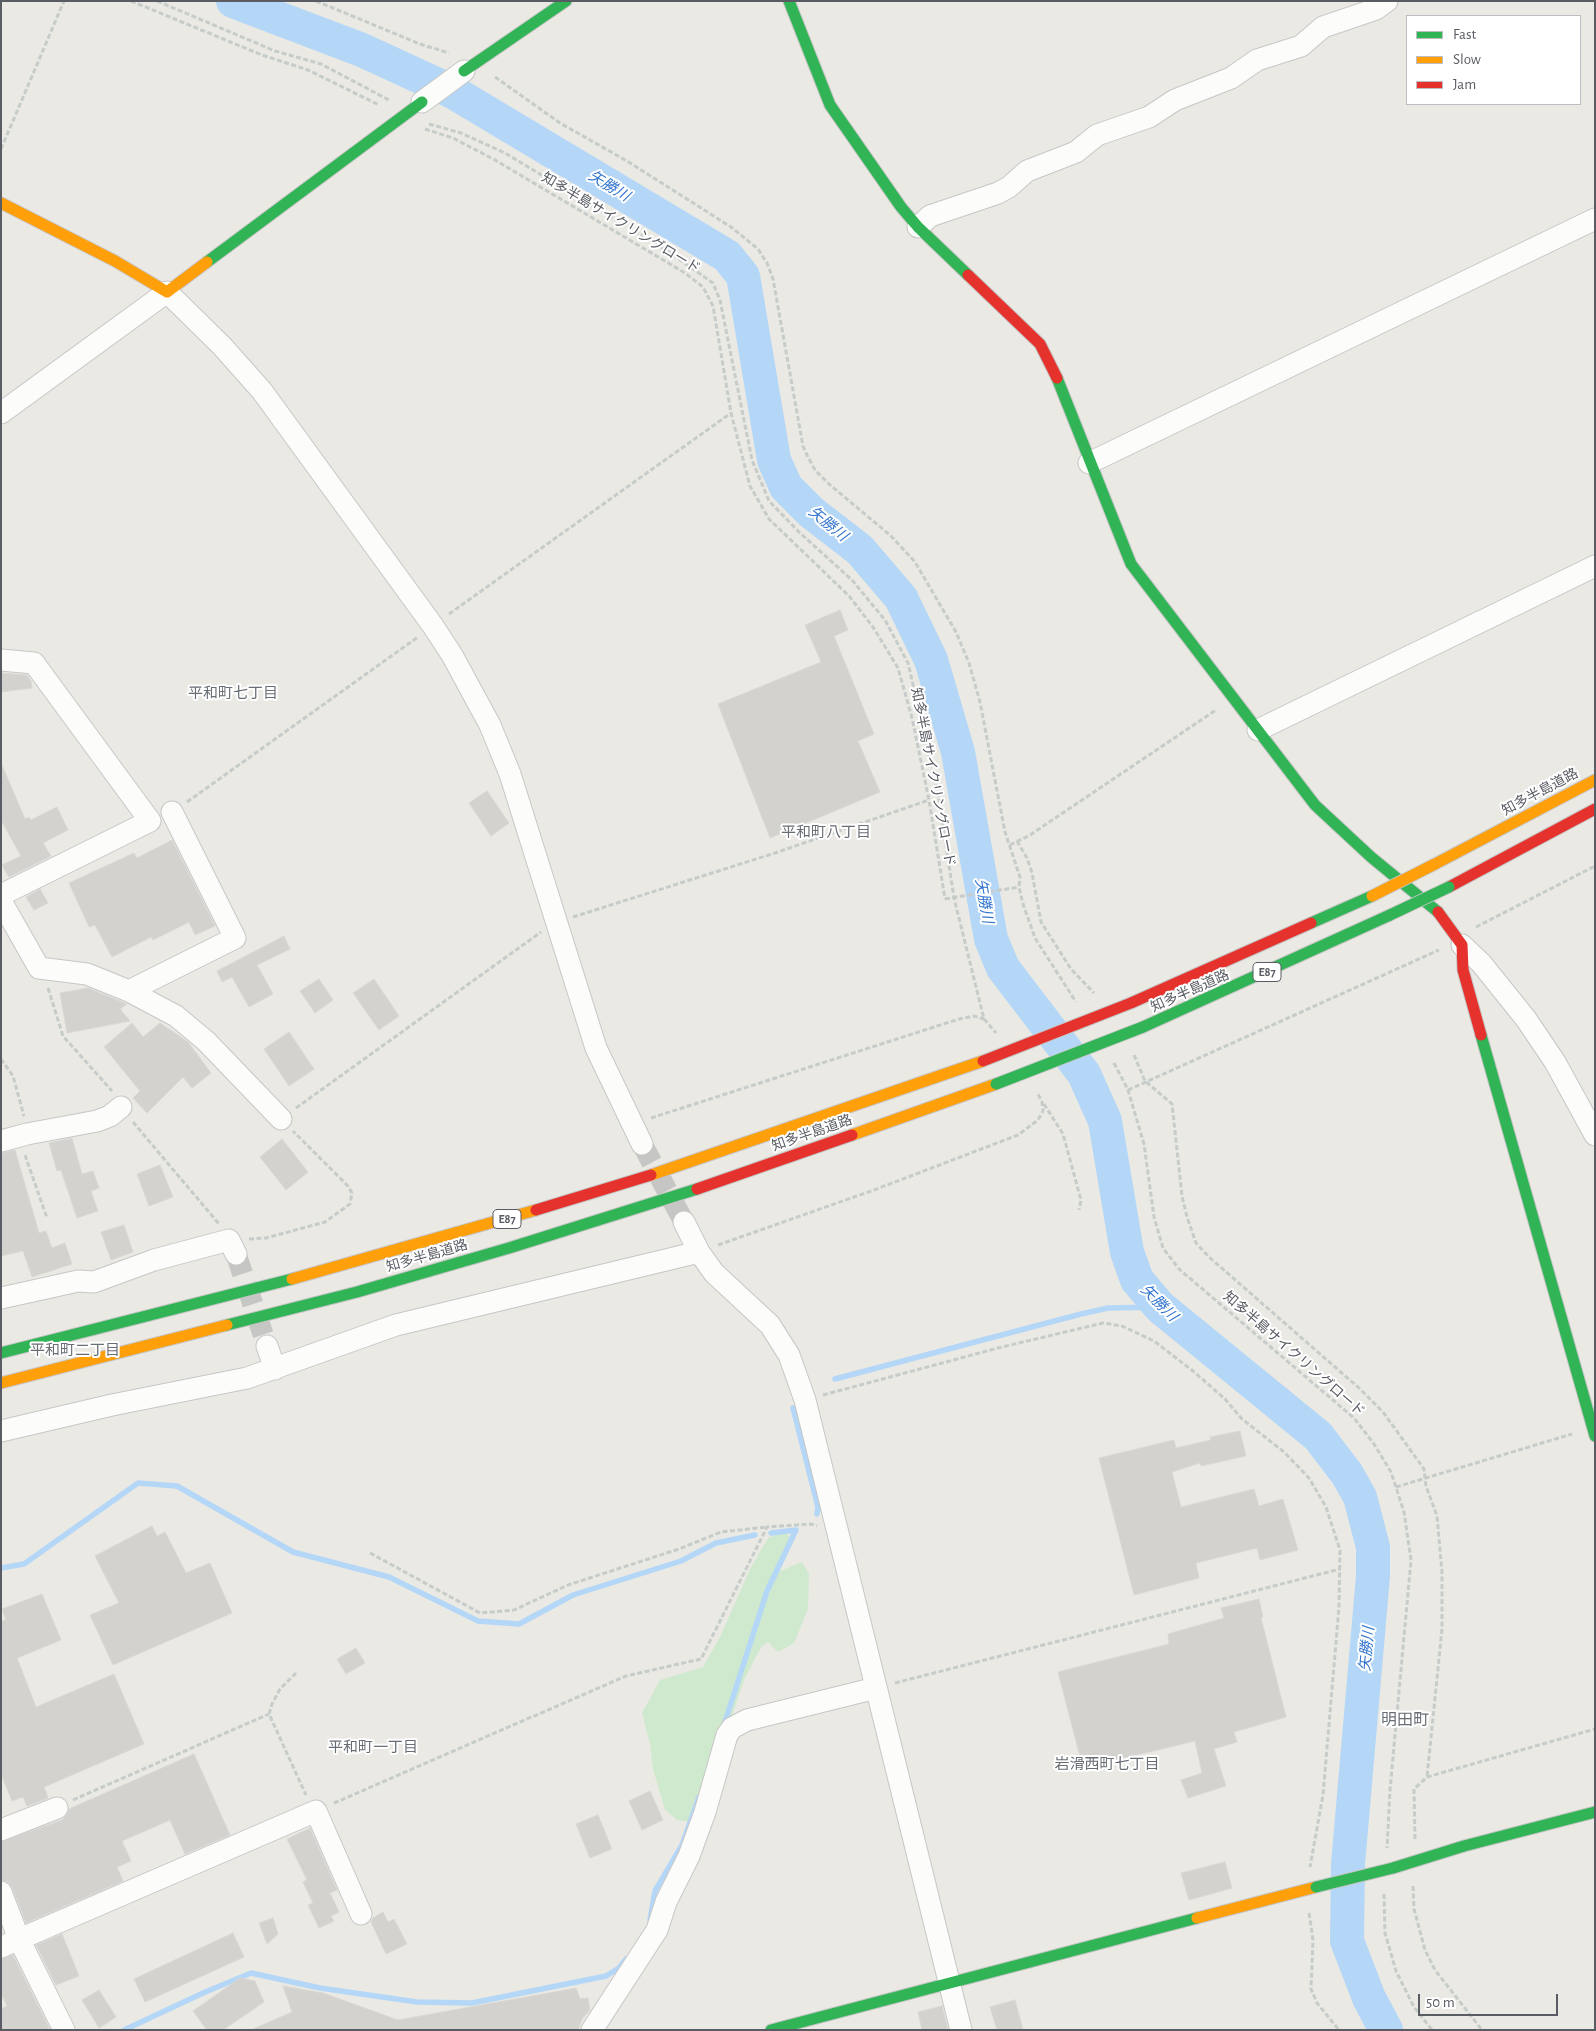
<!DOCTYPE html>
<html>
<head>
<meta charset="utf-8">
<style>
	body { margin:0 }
	#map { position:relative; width:1596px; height:2031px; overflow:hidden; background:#eae9e4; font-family:"Alegreya Sans",sans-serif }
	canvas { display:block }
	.frame { position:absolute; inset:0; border:2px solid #595c63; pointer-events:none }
	.legend { position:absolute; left:1406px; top:15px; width:175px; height:90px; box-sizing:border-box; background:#fff; border:1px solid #bdbec1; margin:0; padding:6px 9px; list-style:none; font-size:15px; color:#595c63 }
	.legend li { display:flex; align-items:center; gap:10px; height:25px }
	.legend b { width:25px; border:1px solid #bdbec1 }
	.scale { position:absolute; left:1418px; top:1994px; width:140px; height:22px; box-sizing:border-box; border:2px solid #595c63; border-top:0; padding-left:6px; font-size:15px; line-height:18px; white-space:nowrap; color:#595c63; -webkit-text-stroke:4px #fff; paint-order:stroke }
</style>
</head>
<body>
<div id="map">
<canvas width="1596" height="2031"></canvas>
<div class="frame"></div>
<ul class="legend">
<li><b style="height:6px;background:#30b455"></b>Fast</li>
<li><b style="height:6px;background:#ff9f0a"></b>Slow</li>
<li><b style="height:6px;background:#e5322d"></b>Jam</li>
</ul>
<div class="scale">50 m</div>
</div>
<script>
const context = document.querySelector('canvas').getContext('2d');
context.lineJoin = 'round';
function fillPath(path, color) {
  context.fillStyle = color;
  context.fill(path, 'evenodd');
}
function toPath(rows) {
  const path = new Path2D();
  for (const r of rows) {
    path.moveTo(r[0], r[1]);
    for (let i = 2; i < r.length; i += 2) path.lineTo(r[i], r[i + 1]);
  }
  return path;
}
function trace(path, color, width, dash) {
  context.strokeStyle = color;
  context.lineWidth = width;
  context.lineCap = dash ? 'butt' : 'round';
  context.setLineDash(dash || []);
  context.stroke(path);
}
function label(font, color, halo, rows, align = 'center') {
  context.font = font + ' "Alegreya Sans","Noto Sans JP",sans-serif';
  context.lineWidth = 4;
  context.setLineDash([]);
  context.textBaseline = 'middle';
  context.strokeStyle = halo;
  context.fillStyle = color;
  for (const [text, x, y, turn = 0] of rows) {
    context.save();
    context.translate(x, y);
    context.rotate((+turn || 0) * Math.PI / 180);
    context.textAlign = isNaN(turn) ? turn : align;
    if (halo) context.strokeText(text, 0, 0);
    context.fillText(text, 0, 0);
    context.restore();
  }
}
fillPath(toPath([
	[786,1531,790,1538,773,1574,802,1562,809,1574,808,1609,794,1643,778,1652,768,1642,761,1647,745,1678,698,1813,691,1822,677,1820,665,1810,653,1769,650,1744,642,1713,660,1680,703,1667,721,1635,750,1569,768,1538]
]), '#cfe9ce');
trace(toPath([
	[276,1,278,18],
	[835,1379,1081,1314,1108,1308,1160,1307],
	[793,1408,818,1507,817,1514],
	[771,1533,796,1530],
	[1,1568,24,1564,138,1483,177,1486,293,1552,389,1577,478,1621,519,1624,573,1595,681,1561,716,1543,755,1535],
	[724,1725,767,1591,796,1530],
	[650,1920,655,1891,682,1845,699,1797],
	[124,2030,203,1993,251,1973,320,1988,417,2002,472,2003,606,1976,619,1968,626,1959]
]), '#b5d7f7', 5.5);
trace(toPath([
	[233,1,362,50,453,92,727,256,743,276,774,460,786,487,811,512,860,550,901,598,931,660,958,752,991,939,1003,968,1084,1074,1105,1121,1127,1252,1137,1280,1160,1307,1318,1436,1347,1474,1360,1497,1373,1547,1373,1576,1348,1864,1347,1941,1369,1998,1386,2030]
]), '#b5d7f7', 34);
const building = toPath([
	[840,610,848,630,834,636,874,734,858,741,880,792,770,838,718,704,821,662,805,625,840,610],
	[1,673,27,675,31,681,32,688,1,692,1,673],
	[1,763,25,819,29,817,31,820,57,807,68,830,43,843,51,856,9,877,2,865,21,856,1,820,1,763],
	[487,791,509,823,491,836,469,803,487,791],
	[172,840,215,926,195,935,189,922,153,940,151,937,112,957,95,925,89,927,69,883,134,853,137,858,172,840],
	[40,889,48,903,34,910,26,897,40,889],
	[284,936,290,949,257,965,273,994,249,1007,232,977,222,982,217,971,284,936],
	[319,979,333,1000,315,1013,300,991,319,979],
	[374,979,399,1016,379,1030,353,993,374,979],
	[88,988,127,1004,120,1009,130,1021,67,1033,60,993,88,988],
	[132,1023,143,1037,160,1023,188,1042,211,1073,192,1088,183,1077,147,1113,133,1098,140,1091,104,1047,132,1023],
	[289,1032,314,1069,289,1086,264,1049,289,1032],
	[72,1138,82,1174,93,1171,99,1188,91,1191,98,1211,77,1218,61,1170,57,1171,49,1143,72,1138],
	[282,1139,308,1172,286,1190,260,1157,282,1139],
	[15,1150,39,1233,46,1231,52,1248,65,1243,72,1264,32,1277,23,1251,1,1256,1,1153,15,1150],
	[160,1165,173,1197,149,1206,137,1174,160,1165],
	[124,1225,133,1252,111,1260,101,1232,124,1225],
	[1240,1431,1246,1456,1201,1466,1200,1463,1172,1472,1181,1507,1254,1489,1259,1506,1283,1499,1298,1550,1260,1560,1257,1548,1196,1563,1199,1578,1134,1595,1099,1458,1174,1440,1176,1448,1211,1440,1210,1437,1240,1431],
	[152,1526,157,1536,165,1532,186,1573,210,1563,232,1613,113,1665,90,1615,119,1603,95,1556,152,1526],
	[42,1594,61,1640,17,1658,36,1707,114,1674,144,1744,44,1787,48,1798,27,1806,23,1797,12,1801,1,1774,1,1621,6,1620,2,1609,42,1594],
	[1259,1599,1263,1617,1261,1618,1286,1717,1234,1732,1237,1742,1214,1749,1226,1786,1188,1798,1181,1780,1202,1773,1195,1741,1083,1768,1058,1672,1169,1644,1168,1634,1224,1618,1221,1608,1259,1599],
	[356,1648,365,1663,346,1674,337,1659,356,1648],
	[194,1754,230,1835,185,1854,170,1820,122,1841,131,1861,117,1867,123,1881,26,1923,12,1887,8,1882,1,1880,1,1842,62,1820,67,1815,69,1809,194,1754],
	[650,1791,663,1820,642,1830,629,1801,650,1791],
	[598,1815,612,1849,590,1858,576,1824,598,1815],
	[310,1828,337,1890,330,1893,339,1912,331,1916,334,1921,319,1928,308,1905,313,1903,303,1882,307,1880,287,1839,310,1828],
	[1225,1862,1232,1888,1189,1900,1181,1873,1225,1862],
	[383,1912,388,1922,394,1919,407,1944,386,1954,371,1922,373,1918,383,1912],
	[273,1918,278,1934,267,1944,259,1923,273,1918],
	[233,1933,244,1957,145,2002,134,1979,233,1933],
	[62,1934,79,1976,56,1985,36,1945,62,1934],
	[13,1955,50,2030,1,2030,1,2009,7,2006,1,1993,1,1959,13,1955],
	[240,1978,255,1981,264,2002,223,2030,207,2030,193,2011,240,1978],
	[283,1986,323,1993,398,2020,576,1988,580,1999,588,1998,590,2010,582,2019,578,2030,251,2030,292,2012,283,1986],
	[99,1990,116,2017,99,2028,82,2000,99,1990],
	[1015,2000,1023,2030,997,2030,990,2007,1015,2000],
	[942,2006,948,2030,922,2030,918,2012,942,2006]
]);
fillPath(building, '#d3d2cf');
trace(building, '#dad8d2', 1);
trace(toPath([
	[642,1144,684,1222],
	[236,1254,267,1346]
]), '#c6c6c4', 21, [21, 11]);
const street = toPath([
	[422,102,464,71],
	[918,227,930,216,998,193,1009,187,1027,171,1076,152,1097,135,1149,117,1175,100,1231,78,1257,60,1301,46,1323,27,1376,9,1387,1],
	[1,413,167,292,222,346,262,391,433,626,452,655,490,725,510,774,596,1048,642,1144],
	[1089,463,1595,219],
	[1,660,34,663,150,821,1,895],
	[1258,730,1595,566],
	[1,901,39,968,87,974,129,991,235,938,172,812],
	[1462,945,1481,963,1526,1019,1555,1062,1595,1135],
	[129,991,176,1016,206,1041,281,1119],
	[1,1141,27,1134,97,1121,110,1116,121,1107],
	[684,1222,699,1252,714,1273,770,1325,789,1355,805,1400,961,2030],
	[1,1298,78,1281,94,1282,154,1260,229,1240,236,1254],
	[267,1346,275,1369],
	[1,1431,112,1405,247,1378,396,1325,699,1252],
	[1,1830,57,1808],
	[1,1892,19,1939,64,2030],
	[1,1947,316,1811,361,1914],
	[592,2030,657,1930,666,1902,689,1856,705,1812,727,1735,732,1728,747,1720,876,1688]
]);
const fast = toPath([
	[789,1,830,105,901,207,918,227,968,275],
	[464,71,566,1],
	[207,262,422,102],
	[1057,378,1131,564,1315,805,1371,857,1438,912],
	[1311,923,1372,896],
	[1143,1027,1390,915],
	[1481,1035,1595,1436],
	[227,1325,357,1292,509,1248,697,1189],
	[1,1353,292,1279],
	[1393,1868,1464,1846,1595,1812],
	[771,2030,1197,1918]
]);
const slow = toPath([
	[1,203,115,261,167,292,207,262],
	[1435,864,1595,780],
	[852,1135,996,1084],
	[651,1175,983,1061],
	[292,1279,536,1210],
	[1,1383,227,1325],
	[1197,1918,1316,1887]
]);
const jam = toPath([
	[968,275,1040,344,1057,378],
	[1449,887,1595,809],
	[1438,912,1462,945,1463,970,1481,1035],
	[1131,1003,1311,923],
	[697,1189,852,1135],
	[536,1210,651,1175]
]);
trace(street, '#c6c7c6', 23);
trace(fast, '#c5c5c5', 13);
trace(slow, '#c5c5c5', 13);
trace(jam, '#c5c5c5', 13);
trace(toPath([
	[131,1,262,55,308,70,379,105],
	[157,1,275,51,321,64,389,100],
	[316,1,420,44,449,53],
	[495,77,560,123,627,161,731,227,758,249,767,263,773,279,803,446,808,457,815,470,829,484,891,536,915,562,956,632,969,663,980,702,1005,832,1020,877,1019,887,1023,904,1035,938,1076,1002],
	[429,124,461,133,505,153,669,252,713,283,720,300,752,460,769,501,800,533,852,580,885,620,908,663,938,794,954,898,984,1019,996,1033],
	[425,129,453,138,495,160,685,273,703,287,713,306,731,413,750,486,769,519,849,596,873,627,898,668,912,718,929,800,945,899],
	[1,149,64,1],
	[449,614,731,413],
	[187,802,418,637],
	[1017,841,1027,858,1032,873,1041,922,1071,969,1094,993],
	[1010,845,1030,835,1216,710],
	[573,917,772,854,929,800],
	[1476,927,1595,866],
	[48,988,63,1036,112,1091],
	[1134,1055,1145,1081,1172,1104,1182,1196,1187,1217,1196,1243,1209,1257,1359,1388,1383,1412,1424,1469,1426,1486,1437,1516,1442,1572,1442,1629,1427,1777],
	[1,1059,13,1076,24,1116],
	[1114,1063,1128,1090,1144,1144,1154,1217,1163,1248,1179,1269,1354,1418,1374,1444,1391,1472,1404,1512,1411,1560,1390,1790,1387,1848],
	[1128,1090,1439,950],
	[1044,1104,1063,1134,1081,1200,1079,1210],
	[296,1108,541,932],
	[651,1118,959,1019,974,1016,984,1019],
	[133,1122,219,1224],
	[25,1155,47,1218],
	[249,1239,266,1238,325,1222,350,1204,352,1193,347,1185,293,1131],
	[718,1245,874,1190,1018,1135,1038,1120,1043,1111,1042,1102,1037,1092],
	[823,1395,998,1348,1103,1323,1122,1326,1154,1341,1193,1371,1225,1399,1242,1419,1284,1452,1309,1478,1326,1507,1340,1550,1339,1607,1323,1795,1310,1867],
	[1396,1487,1572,1434],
	[370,1553,480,1613,514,1610,568,1585,679,1549,721,1532,767,1527],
	[296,1673,280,1689,272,1704,269,1714,306,1795],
	[895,1683,1340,1569],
	[73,1800,269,1714],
	[334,1803,626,1676,701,1659,767,1527,811,1524,817,1526],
	[1415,1839,1414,1789,1427,1777,1595,1729],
	[1413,1886,1414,1909,1425,1950,1435,1970,1482,2030],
	[1384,1894,1385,1933,1396,1971,1414,2007,1432,2030],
	[1309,1913,1313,1940,1311,1989,1317,2003,1339,2030]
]), '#c6ccc9', 3, [5, 2.5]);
trace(street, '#fcfcfb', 21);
trace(fast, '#30b455', 11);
trace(slow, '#ff9f0a', 11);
trace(jam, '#e5322d', 11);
const fastBridge = toPath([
	[1390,915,1449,887],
	[996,1084,1143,1027],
	[1316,1887,1393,1868]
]);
const slowBridge = toPath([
	[1372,896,1435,864]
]);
const jamBridge = toPath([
	[983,1061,1131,1003]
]);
trace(fastBridge, '#c5c5c5', 13, []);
trace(slowBridge, '#c5c5c5', 13, []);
trace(jamBridge, '#c5c5c5', 13, []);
trace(toPath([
	[945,899,1019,887]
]), '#c6ccc9', 3, [5, 2.5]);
trace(fastBridge, '#30b455', 11);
trace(slowBridge, '#ff9f0a', 11);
trace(jamBridge, '#e5322d', 11);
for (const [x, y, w] of [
	[1267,972,28],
	[507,1219,28]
]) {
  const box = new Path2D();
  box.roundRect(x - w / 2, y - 9.5, w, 19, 4);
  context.fillStyle = '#fff';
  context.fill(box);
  trace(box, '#595c63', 1);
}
label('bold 12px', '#595c63', null, [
	["E87",1267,972],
	["E87",507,1219]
]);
label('14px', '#595c63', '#fff', [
	["知多半島サイクリングロード",621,223,31],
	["知多半島サイクリングロード",933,777,79],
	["知多半島道路",1540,792,-28],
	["知多半島道路",1190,991,-24],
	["知多半島道路",812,1133,-19],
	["知多半島道路",427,1256,-16],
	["知多半島サイクリングロード",1294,1354,41]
]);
label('italic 15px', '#3476cf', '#fff', [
	["矢勝川",609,186,31],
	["矢勝川",828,524,39],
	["矢勝川",984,901,80],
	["矢勝川",1159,1303,45],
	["矢勝川",1367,1649,-85]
]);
label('15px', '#696e75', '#fff', [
	["平和町七丁目",233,693],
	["平和町八丁目",826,832],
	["平和町二丁目",75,1350],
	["平和町一丁目",373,1747],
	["岩滑西町七丁目",1107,1764]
]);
label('16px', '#696e75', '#fff', [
	["明田町",1405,1720]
]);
</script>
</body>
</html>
